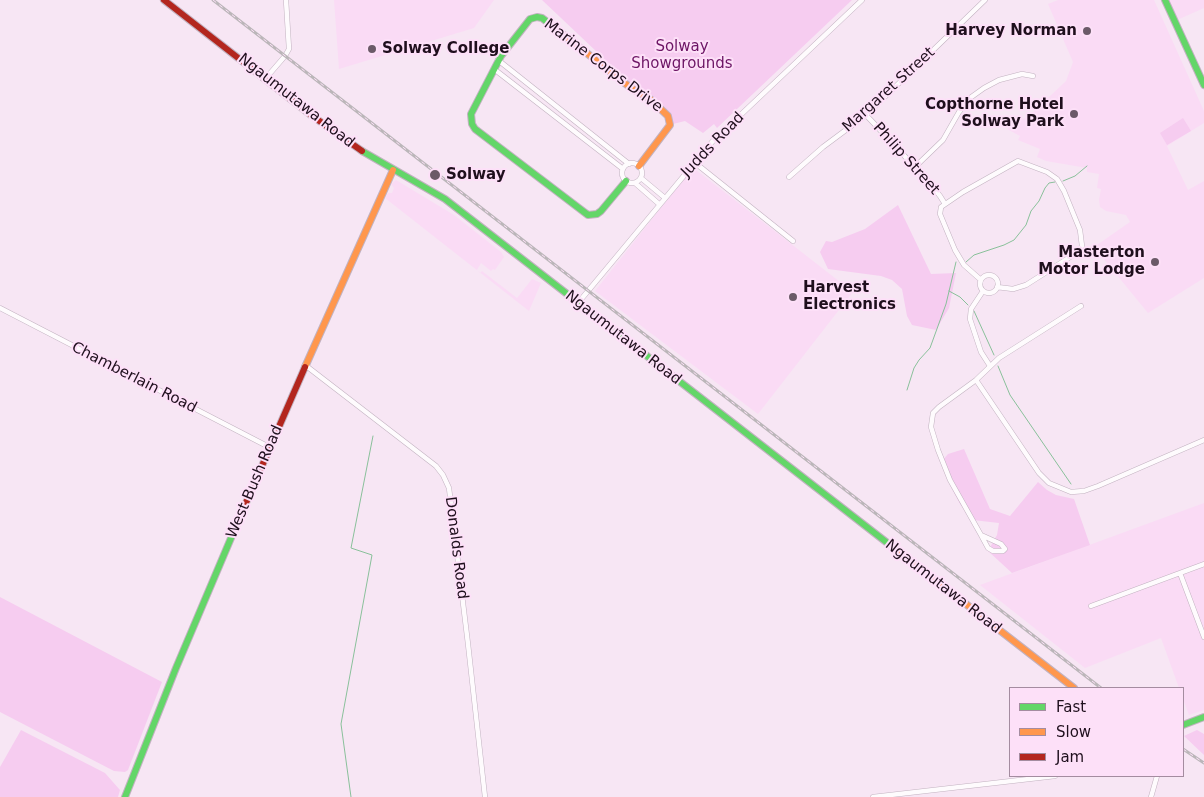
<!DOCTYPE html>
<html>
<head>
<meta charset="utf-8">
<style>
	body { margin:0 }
	#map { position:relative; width:1204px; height:797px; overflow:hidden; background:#f7e6f4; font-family:"DejaVu Sans",sans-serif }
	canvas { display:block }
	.legend { position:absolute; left:1009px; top:687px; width:175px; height:90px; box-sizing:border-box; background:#fde0f8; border:1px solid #a48ca0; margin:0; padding:6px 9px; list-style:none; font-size:15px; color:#1f0f1d }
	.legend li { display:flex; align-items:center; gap:10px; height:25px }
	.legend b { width:25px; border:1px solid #a48ca0 }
</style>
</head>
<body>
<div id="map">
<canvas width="1204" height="797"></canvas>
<ul class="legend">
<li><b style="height:6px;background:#63d668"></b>Fast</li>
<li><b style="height:6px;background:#ff974d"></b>Slow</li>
<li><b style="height:6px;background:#b3261e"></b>Jam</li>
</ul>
</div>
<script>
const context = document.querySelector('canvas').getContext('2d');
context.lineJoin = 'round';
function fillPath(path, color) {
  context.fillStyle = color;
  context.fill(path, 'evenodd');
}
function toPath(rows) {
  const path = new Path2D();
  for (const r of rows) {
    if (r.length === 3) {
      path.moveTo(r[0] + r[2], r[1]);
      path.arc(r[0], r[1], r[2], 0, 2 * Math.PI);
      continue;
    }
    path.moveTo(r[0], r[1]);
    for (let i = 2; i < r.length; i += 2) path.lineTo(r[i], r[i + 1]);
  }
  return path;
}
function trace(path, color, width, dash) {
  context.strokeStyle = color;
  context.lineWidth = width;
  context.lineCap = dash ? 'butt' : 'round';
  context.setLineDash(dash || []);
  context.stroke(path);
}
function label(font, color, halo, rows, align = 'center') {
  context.font = font + ' "DejaVu Sans",sans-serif';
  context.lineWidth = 4;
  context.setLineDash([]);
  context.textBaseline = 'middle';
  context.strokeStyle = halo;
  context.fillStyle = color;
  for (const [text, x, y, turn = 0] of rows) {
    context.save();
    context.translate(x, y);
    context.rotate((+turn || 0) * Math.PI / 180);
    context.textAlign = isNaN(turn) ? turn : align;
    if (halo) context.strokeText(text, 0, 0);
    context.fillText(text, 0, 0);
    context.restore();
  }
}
fillPath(toPath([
	[334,0,494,0,474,28,339,69],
	[1058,0,1154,0,1204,111,1204,123,1167,146,1188,190,1204,181,1204,278,1148,313,1094,247,1130,222,1126,215,1106,211,1100,207,1099,200,1101,189,1097,188,1099,174,1087,172,1087,168,1046,161,1037,157,1040,149,1018,140,1020,136,1007,129,1031,114,1066,81,1073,62,1048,4],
	[1168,0,1204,0,1204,8,1177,20],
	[696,170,853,292,758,414,595,291,687,175],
	[396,180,454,215,501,252,504,257,495,270,493,269,491,271,481,263,477,270,480,273,482,271,517,298,532,279,541,283,529,311,385,198,388,193,392,193,394,188,391,184],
	[1204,503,1204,710,1189,715,1183,699,1183,688,1179,688,1161,638,1085,668,980,585]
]), '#fadbf5');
fillPath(toPath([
	[542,0,852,0,717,128,714,124,703,133,685,121,673,124],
	[1183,118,1191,131,1167,145,1160,133],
	[898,205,931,274,956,273,949,308,936,330,912,325,907,316,902,289,892,280,881,276,828,269,820,252,826,241,832,242,865,229],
	[964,449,990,509,1010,516,1038,482,1047,490,1056,495,1074,499,1090,545,1012,573,988,551,997,535,999,523,973,520,960,504,951,487,942,461,948,454],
	[0,597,162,682,128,770,125,772,114,771,0,712],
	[21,730,105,773,120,790,118,797,0,797,0,767],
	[1197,730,1204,734,1204,755,1184,736]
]), '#f6ccf0');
trace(toPath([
	[1063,181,1075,176,1087,166],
	[966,262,974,255,1004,245,1014,240,1026,225,1031,211,1039,201,1045,188,1049,183,1055,182],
	[949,291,960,297,968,305],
	[974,311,994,355],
	[998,366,1010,395,1071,484],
	[907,390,914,368,919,360,930,348,946,304,956,262],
	[351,797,341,724,372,555,351,548,373,436]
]), '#89c09a', 1);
const street = toPath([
	[498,60,629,164],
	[494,69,623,169],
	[266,78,285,56,289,49,286,0],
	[866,115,928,181,940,196,945,204],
	[694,162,793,241],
	[632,173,10],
	[915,167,943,140,959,112,970,98,984,88,999,80,1022,74,1033,76],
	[789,177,823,147,866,115,985,0],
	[641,178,665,198],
	[635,183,659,204],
	[989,284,9],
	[981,280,964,265,955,250,940,214,941,207,963,192,1018,161,1047,172,1057,179,1064,191,1080,230,1082,246,1078,252,1026,285,1013,289,997,287],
	[983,291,971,309,970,319,981,352,990,366],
	[578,303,712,142,862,0],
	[0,308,269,447],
	[305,365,436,466,443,475,449,488,468,644,485,797],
	[976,380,1039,473,1049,483,1071,492,1084,491,1098,486,1204,440],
	[981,535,988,548,993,551,1003,551,1005,549,1001,544,981,535,950,480,938,450,931,427,933,413,939,407,976,380,999,358,1081,306],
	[1180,573,1204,637],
	[1091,606,1204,564],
	[873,797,1055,776],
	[1151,797,1157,776]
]);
const fast = toPath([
	[1165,0,1204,85],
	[555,28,542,18,537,17,530,19,501,56,471,114,472,124,475,129,588,215,597,214,601,211,626,181],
	[362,151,445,199,899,552],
	[1183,725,1204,717],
	[125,797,176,668,245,505]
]);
const slow = toPath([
	[555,28,631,88,650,99,668,116,670,125,639,166],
	[305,367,393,170],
	[899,552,1074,688]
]);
const jam = toPath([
	[164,0,311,115,362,151],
	[245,505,305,367]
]);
trace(street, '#c2b2c0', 5.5);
trace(fast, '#c2b2c0', 8);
trace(slow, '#c2b2c0', 8);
trace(jam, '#c2b2c0', 8);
trace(street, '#fefbfd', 4.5);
trace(fast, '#63d668', 6);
trace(slow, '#ff974d', 6);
trace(jam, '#b3261e', 6);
const rail = toPath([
	[213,0,1101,688],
	[1183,749,1204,763]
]);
trace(rail, '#bbb6b9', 3);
trace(rail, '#fde0f8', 1, [4]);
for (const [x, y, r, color] of [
	[1087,31,5,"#6b5a68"],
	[372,49,5,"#6b5a68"],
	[1074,114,5,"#6b5a68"],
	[435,175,6,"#6b5a68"],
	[1155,262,5,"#6b5a68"],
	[793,297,5,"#6b5a68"]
]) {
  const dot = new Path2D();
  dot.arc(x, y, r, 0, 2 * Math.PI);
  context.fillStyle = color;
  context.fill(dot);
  trace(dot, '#fde0f8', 2);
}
label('bold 15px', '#1f0f1d', '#fde0f8', [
	["Harvey Norman",1077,31],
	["Solway College",382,49,"left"],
	["Copthorne Hotel",1064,105],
	["Solway Park",1064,122],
	["Solway",446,175,"left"],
	["Masterton",1145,253],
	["Motor Lodge",1145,270],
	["Harvest",803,288,"left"],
	["Electronics",803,305,"left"]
], 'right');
label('15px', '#6d1565', '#fde0f8', [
	["Solway",682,47],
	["Showgrounds",682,64]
]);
label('15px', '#1f0f1d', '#fde0f8', [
	["Marine Corps Drive",603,66,37],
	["Margaret Street",889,90,-42],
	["Ngaumutawa Road",296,101,38],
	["Judds Road",713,145,-46],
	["Philip Street",906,159,48],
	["Ngaumutawa Road",623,338,38],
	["Chamberlain Road",134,378,27],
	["West Bush Road",255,482,-67],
	["Donalds Road",456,548,83],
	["Ngaumutawa Road",943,587,38]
]);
</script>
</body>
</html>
